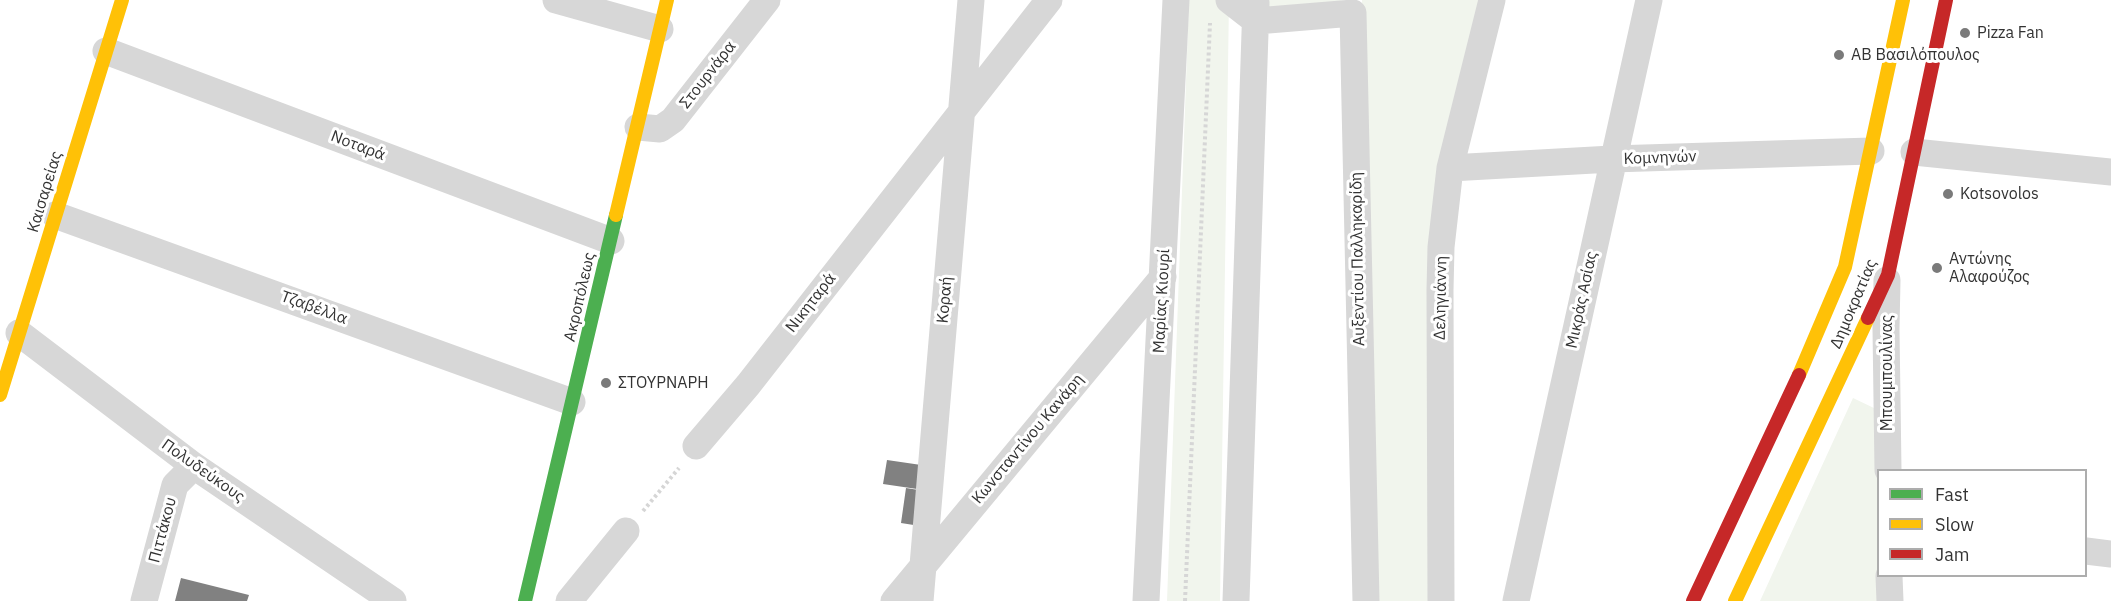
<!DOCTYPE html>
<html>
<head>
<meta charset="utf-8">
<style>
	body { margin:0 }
	#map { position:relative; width:2111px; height:601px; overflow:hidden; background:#fff; font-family:"IBM Plex Sans",sans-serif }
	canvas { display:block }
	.legend { position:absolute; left:1877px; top:469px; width:210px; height:108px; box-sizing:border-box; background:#fff; border:2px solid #adadad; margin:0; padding:8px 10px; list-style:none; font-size:18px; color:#333 }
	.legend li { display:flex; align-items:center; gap:12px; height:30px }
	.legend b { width:30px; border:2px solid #adadad }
</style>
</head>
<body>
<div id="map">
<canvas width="2111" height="601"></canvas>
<ul class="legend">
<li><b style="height:8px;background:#4caf50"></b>Fast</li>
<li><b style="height:8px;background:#ffc107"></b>Slow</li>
<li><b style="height:8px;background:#c62828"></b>Jam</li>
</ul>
</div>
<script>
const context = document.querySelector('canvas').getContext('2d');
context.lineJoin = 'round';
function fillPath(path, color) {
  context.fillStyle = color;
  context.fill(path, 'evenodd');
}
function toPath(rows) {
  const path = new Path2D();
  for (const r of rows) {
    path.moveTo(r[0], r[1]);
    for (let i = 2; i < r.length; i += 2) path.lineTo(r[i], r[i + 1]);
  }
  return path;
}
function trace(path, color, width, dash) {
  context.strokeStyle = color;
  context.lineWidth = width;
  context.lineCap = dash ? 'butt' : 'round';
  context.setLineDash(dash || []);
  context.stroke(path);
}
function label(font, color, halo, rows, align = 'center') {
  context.font = font + ' "IBM Plex Sans",sans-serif';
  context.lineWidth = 6;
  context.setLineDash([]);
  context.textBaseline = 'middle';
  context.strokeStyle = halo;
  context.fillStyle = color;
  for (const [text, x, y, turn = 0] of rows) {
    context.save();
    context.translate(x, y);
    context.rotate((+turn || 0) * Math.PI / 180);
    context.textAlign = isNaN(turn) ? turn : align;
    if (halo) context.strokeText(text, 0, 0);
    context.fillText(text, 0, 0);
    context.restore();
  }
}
fillPath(toPath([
	[1189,0,1229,0,1220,601,1167,601],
	[1269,0,1347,0,1269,10],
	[1362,0,1481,0,1438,165,1437,601,1375,601],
	[1853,398,1876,409,1880,601,1760,601]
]), '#f1f5ed');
fillPath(toPath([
	[887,460,928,466,924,490,883,484],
	[906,488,925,491,920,526,901,523],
	[181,578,249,595,247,601,175,601]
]), '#818181');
trace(toPath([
	[643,511,679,468],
	[1185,601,1210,23]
]), '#d6d6d6', 4, [3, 3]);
trace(toPath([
	[556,0,660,29],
	[1229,0,1256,21,1353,13,1366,601],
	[106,51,611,241],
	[638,127,660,129,673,120,767,0],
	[1914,152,2111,172],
	[1450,168,1612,159,1871,151],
	[55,215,572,402],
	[1887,280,1886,329,1888,470],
	[19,333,194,466,393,601],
	[696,446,748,385,1049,0],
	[2086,551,2111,554],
	[1889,576,1890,601],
	[144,601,175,485,194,466],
	[569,601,626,531],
	[894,601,1163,277],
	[920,601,971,0],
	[1146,601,1176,0],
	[1236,601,1256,3],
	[1441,601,1440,290,1441,247,1450,168,1492,0],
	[1516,601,1649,0]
]), '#d7d7d7', 27);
trace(toPath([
	[525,601,616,215]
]), '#4caf50', 14);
trace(toPath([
	[616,215,667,0],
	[1799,375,1845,267,1903,0],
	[0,395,122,0],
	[1735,601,1868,318]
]), '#ffc107', 14);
trace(toPath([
	[1868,318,1888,275,1946,0],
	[1693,601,1799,375]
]), '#c62828', 14);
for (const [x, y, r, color] of [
	[1965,33,6,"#7a7a7a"],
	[1839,55,6,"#7a7a7a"],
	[1948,194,6,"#7a7a7a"],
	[1937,268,6,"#7a7a7a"],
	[606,383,6,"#7a7a7a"]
]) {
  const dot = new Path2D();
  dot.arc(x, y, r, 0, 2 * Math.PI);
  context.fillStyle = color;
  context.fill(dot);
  trace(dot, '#fff', 2);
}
label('16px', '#333', '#fff', [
	["Pizza Fan",1977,33],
	["ΑΒ Βασιλόπουλος",1851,55],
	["Kotsovolos",1960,194],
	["Αντώνης",1949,259],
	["Αλαφούζος",1949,277],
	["ΣΤΟΥΡΝΑΡΗ",618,383]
], 'left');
label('16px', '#333', '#fff', [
	["Στουρνάρα",708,75,-52],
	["Νοταρά",358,146,21],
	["Κομνηνών",1660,158,-2],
	["Καισαρείας",45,192,-73],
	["Αυξεντίου Παλληκαρίδη",1358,259,-91],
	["Ακροπόλεως",580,297,-77],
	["Δεληγιάννη",1441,298,-89],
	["Κοραή",945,300,-85],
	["Μικράς Ασίας",1582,300,-78],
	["Μαρίας Κιουρί",1162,301,-87],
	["Νικηταρά",811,303,-52],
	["Δημοκρατίας",1854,304,-67],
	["Τζαβέλλα",314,308,20],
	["Μπουμπουλίνας",1887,373,-90],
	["Κωνσταντίνου Κανάρη",1028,439,-50],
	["Πολυδεύκους",203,471,35],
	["Πιττάκου",163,530,-75]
]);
</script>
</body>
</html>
